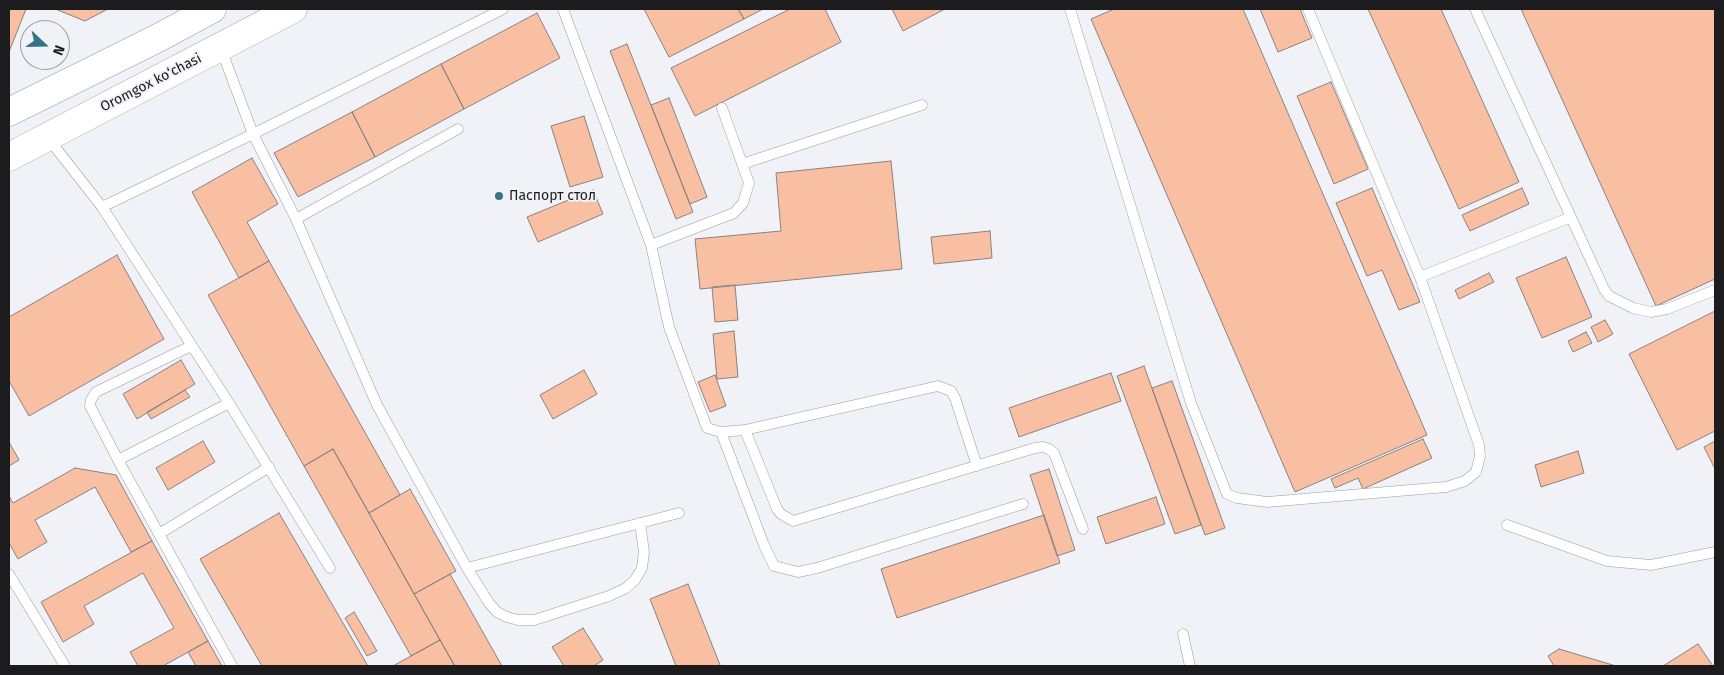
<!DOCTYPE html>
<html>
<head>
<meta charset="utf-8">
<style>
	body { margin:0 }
	#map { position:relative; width:1724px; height:675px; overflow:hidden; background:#f1f1f8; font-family:"Fira Sans",sans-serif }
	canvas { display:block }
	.frame { position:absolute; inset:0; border:10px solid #1c1c1e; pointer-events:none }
	.north { position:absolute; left:20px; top:20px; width:50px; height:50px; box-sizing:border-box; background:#f1f1f8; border:1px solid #9c9ca1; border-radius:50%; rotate:111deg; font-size:14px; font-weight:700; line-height:20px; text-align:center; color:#1c1c1e }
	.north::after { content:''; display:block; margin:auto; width:18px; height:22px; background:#357488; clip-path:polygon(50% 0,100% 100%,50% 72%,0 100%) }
</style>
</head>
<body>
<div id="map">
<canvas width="1724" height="675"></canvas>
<div class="frame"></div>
<div class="north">N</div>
</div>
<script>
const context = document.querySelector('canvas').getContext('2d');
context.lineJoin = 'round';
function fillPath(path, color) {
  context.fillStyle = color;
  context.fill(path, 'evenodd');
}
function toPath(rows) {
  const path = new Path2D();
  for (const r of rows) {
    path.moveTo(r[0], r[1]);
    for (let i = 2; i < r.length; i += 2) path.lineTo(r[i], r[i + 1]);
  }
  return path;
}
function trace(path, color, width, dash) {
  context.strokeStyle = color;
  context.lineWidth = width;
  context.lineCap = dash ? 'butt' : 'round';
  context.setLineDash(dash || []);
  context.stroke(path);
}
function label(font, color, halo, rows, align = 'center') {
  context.font = font + ' "Fira Sans",sans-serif';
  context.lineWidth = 4;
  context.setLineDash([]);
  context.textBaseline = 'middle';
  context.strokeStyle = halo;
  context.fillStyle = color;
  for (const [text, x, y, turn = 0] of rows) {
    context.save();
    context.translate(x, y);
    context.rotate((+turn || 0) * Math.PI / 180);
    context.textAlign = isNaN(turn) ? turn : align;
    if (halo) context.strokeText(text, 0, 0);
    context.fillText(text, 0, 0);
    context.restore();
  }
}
const building = toPath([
	[9,9,26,9,9,52,9,9],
	[55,9,108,9,85,21,55,9],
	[644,9,738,9,744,19,669,57,644,9],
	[738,9,763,9,744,19,738,9],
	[790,9,825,9,841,42,695,116,671,68,790,9],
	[892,9,945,9,903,31,892,9],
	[1114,9,1243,9,1427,435,1295,492,1091,19,1114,9],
	[1260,9,1300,9,1312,38,1278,52,1260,9],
	[1368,9,1441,9,1519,182,1459,209,1368,9],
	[1521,9,1715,9,1715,279,1656,306,1521,9],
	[537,13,560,58,464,109,441,64,537,13],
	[627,44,693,212,676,219,610,51,627,44],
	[441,64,464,109,375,157,352,112,441,64],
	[1331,82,1368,169,1334,184,1297,96,1331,82],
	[669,98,707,197,690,204,651,105,669,98],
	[352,112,375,157,298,197,274,153,352,112],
	[584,116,603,177,570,187,551,126,584,116],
	[252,158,278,204,247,222,269,261,239,278,192,192,252,158],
	[891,161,902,269,700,289,695,239,781,231,776,173,891,161],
	[1372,188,1420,302,1399,310,1382,270,1367,276,1336,203,1372,188],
	[1522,188,1529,204,1470,231,1462,215,1522,188],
	[593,190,603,214,538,242,527,217,593,190],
	[990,231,992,258,934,264,931,237,990,231],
	[117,255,164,339,29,416,9,381,9,317,117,255],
	[1566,257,1592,317,1542,338,1516,278,1566,257],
	[269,261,400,495,369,513,333,449,304,466,208,295,269,261],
	[1489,273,1494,282,1459,299,1455,290,1489,273],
	[735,285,738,320,715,322,712,287,735,285],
	[1715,311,1715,431,1677,450,1629,354,1715,311],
	[1605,320,1613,334,1598,342,1591,327,1605,320],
	[734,331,738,377,717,379,713,334,734,331],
	[1586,332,1592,343,1573,352,1568,341,1586,332],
	[181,360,195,384,137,419,123,394,181,360],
	[1144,366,1201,525,1175,534,1117,376,1144,366],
	[584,370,597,394,553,419,540,395,584,370],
	[1111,373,1121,401,1019,437,1009,408,1111,373],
	[715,375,726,406,710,412,698,382,715,375],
	[1172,381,1225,528,1205,535,1152,388,1172,381],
	[185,390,190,397,151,419,147,412,185,390],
	[1423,439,1432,458,1363,489,1358,478,1335,488,1331,479,1423,439],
	[203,441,215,462,168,490,156,468,203,441],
	[1715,441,1715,469,1704,447,1715,441],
	[9,442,19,460,9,466,9,442],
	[333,449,440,640,411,656,304,466,333,449],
	[1578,451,1584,473,1541,487,1535,465,1578,451],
	[75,468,116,475,152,541,131,552,95,487,35,520,47,542,18,559,9,543,9,496,13,503,75,468],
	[1049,469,1075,550,1057,556,1030,475,1049,469],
	[410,489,456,571,414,594,369,513,410,489],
	[1156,497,1165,524,1106,544,1097,517,1156,497],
	[279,513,368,666,262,666,200,559,279,513],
	[1044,515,1060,563,897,618,881,569,1044,515],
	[152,541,208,641,163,666,138,666,130,652,174,628,143,573,84,606,94,624,63,642,41,602,152,541],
	[450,574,502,666,455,666,440,640,414,594,450,574],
	[688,584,720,665,717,666,676,666,650,599,688,584],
	[354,612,377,651,367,656,345,618,354,612],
	[583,628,603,660,594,666,564,666,552,647,583,628],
	[440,640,454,665,451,666,393,666,440,640],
	[208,641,222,666,196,666,188,652,208,641],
	[1698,644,1713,666,1663,666,1698,644],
	[1559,649,1616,666,1554,666,1548,656,1559,649]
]);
fillPath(building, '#f8bfa3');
trace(building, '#89827f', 1);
const lane = toPath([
	[563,9,651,245,669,327,707,428,721,432,764,545,774,566,798,572,817,568,1023,504],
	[1070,9,1191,403,1227,494,1237,498,1267,502,1446,487,1465,481,1476,472,1480,456,1479,445,1420,277],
	[1308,9,1420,277,1571,217],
	[1475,9,1604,289,1609,296,1633,308,1651,312,1667,309,1715,290],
	[221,49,253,134,296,219,377,405,467,568,489,603,497,612,507,617,518,620,534,620,609,596,626,588,635,580,642,568,644,552,640,523],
	[48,138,102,207,229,403,330,568],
	[742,164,922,105],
	[102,207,253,134,503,9],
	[296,219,458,129],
	[651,245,734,213,743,203,749,183,722,108],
	[191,346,96,392,91,400,90,406,118,460,232,666],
	[745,430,938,386,951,391,955,398,977,466],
	[721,432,745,430,777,509,781,514,793,521,1035,448,1043,447,1049,449,1054,453,1083,529],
	[118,460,229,403],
	[1507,525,1607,561,1651,565,1715,552],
	[159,534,269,467],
	[467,568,679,513],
	[9,574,65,666],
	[1183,634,1190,666]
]);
const secondary = toPath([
	[9,112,158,38,212,9],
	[9,157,293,9]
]);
trace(lane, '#9b9ba1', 11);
trace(secondary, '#9b9ba1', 29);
trace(lane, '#fff', 10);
trace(secondary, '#fff', 28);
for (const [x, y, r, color] of [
	[499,196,5,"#357488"]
]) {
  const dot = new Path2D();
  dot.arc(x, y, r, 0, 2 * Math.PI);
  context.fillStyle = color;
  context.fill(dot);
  trace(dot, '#f1f1f8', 2);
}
label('14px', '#1c1c1e', '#f1f1f8', [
	["Oromgox ko‘chasi",151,83,-27]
]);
label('14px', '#1c1c1e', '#f1f1f8', [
	["Паспорт стол",509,196]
], 'left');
</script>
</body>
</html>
